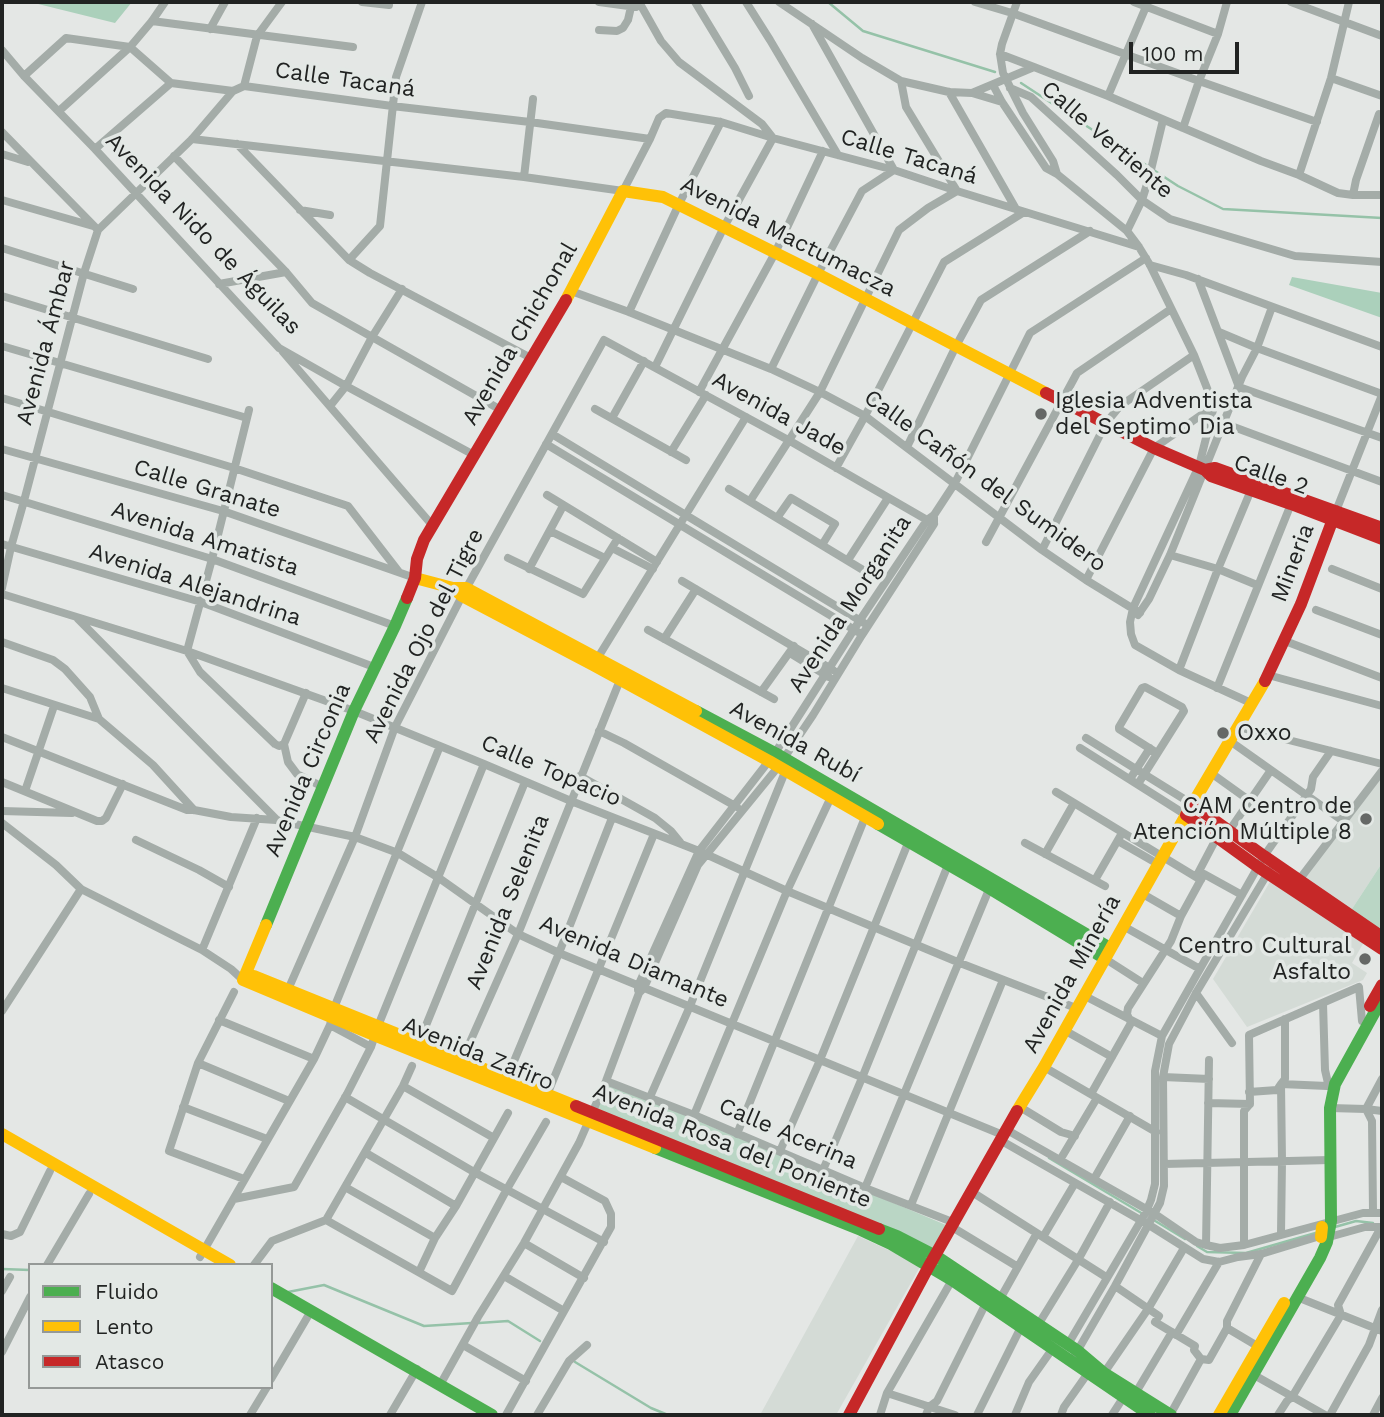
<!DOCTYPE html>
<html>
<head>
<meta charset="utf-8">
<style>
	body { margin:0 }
	#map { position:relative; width:1384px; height:1417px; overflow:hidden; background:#e4e7e5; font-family:"Work Sans",sans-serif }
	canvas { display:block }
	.frame { position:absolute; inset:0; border:4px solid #212322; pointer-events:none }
	.legend { position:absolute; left:28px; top:1263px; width:245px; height:126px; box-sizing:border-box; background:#e3e8e5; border:2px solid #959997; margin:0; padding:9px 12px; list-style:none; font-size:21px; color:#212322 }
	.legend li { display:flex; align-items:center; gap:14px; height:35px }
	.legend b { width:35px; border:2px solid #959997 }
	.scale { position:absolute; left:1129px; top:42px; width:110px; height:32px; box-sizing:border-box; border:4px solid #212322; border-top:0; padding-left:9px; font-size:21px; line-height:24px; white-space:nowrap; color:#212322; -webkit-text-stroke:5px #e3e8e5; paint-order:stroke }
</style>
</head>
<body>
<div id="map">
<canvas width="1384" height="1417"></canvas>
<div class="frame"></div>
<ul class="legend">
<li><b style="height:9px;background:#4caf50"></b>Fluido</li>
<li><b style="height:9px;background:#ffc107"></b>Lento</li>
<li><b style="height:9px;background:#c62828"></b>Atasco</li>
</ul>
<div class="scale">100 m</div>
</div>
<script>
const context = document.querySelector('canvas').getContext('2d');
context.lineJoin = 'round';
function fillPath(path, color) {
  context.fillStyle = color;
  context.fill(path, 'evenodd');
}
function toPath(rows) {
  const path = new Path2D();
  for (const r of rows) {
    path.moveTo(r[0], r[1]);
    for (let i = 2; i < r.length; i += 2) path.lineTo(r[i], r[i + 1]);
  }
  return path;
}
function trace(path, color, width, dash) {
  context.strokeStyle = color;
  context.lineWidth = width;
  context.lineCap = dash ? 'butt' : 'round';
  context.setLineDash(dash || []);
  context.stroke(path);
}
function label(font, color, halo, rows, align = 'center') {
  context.font = font + ' "Work Sans",sans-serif';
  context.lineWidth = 7;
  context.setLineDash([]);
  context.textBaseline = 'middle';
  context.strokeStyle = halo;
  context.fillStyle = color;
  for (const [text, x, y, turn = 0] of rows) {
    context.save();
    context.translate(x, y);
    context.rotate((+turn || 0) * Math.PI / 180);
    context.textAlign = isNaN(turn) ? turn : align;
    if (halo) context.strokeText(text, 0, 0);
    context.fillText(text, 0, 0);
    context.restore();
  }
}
fillPath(toPath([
	[1382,775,1382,863,1350,912,1304,879],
	[1271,880,1364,942,1352,963,1367,973,1363,980,1247,1027,1213,979],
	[858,1236,921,1265,836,1415,760,1415]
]), '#d4dbd6');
fillPath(toPath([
	[1382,863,1382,934,1350,912],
	[608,1083,946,1225,935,1252,596,1110]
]), '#bad6c5');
fillPath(toPath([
	[30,2,132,2,115,23],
	[1292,277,1382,293,1382,318,1289,285]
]), '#abd0bb');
trace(toPath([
	[828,2,863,31,995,72],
	[1021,83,1178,186,1223,209,1382,218],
	[1049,1158,1143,1214],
	[1152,1219,1185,1239],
	[1335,1227,1356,1221,1373,1223],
	[1197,1246,1207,1252,1246,1253,1319,1232],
	[2,1269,30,1270],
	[288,1292,324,1285,424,1326,472,1323],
	[479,1323,508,1321,540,1341],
	[575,1362,651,1408,668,1415]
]), '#95c2a8', 2.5);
trace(toPath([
	[362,2,389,5],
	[599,2,636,7],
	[639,2,661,41,679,62,762,124,773,138,724,227,655,367],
	[695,2,735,68,749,96],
	[746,2,770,40,838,155],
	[779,2,862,58,901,81,949,92,972,93,1034,67,1108,96,1261,161,1299,175,1338,193,1353,195,1382,195],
	[975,2,1012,13,1199,81,1317,122],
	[1017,2,1002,44,1000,54,1003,73,1023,113,1053,161,1057,174],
	[1134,2,1218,34],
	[1291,2,1382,36],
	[152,21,353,47],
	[210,29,225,2],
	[599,30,617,31,623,28,628,20,631,7],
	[2,50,24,76,95,149,279,348,346,386,474,455],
	[1000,54,1034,67],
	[24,76,66,38,130,47,171,83,233,91],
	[1331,78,1382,96],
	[993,85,1002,102,1046,168,1057,174,1127,231,1139,247,1150,265,1194,355,1214,406],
	[244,86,392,106,530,122,650,139],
	[1010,88,1031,97,1117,175,1142,200,1170,219,1295,256,1382,262],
	[949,92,1016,209],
	[972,93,1002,102],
	[1108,96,1148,2],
	[59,111,130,47,152,21,165,2],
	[1183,128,1199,81,1218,34,1227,2],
	[2,132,98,230],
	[192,139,524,177,623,191,650,139,659,118,666,113,721,122,773,138,894,170,957,191,1139,247],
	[237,144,349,260,370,273,531,358],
	[95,149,171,83],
	[2,154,28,162],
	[174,156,286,272,312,303,501,410],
	[1299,175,1331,78,1349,2],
	[524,177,533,99],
	[1353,195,1356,180,1379,114],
	[2,200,93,226],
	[300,210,330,215],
	[1127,231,1142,200,1149,178,1163,120],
	[2,248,133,289],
	[349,260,380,226,396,77,422,2],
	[1150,265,1186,275,1382,347],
	[1198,279,1239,387],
	[219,284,286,272],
	[571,291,629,312,771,369,820,392,865,416,1042,550,1086,580,1140,613],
	[2,296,208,359],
	[629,312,679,204,721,122],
	[1219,332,1257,348,1382,394],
	[2,346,247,418],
	[283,352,432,525],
	[771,369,818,274,862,191,894,170,812,24],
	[1239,387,1382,438],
	[699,392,775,253,823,151],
	[2,398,234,468,348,506,399,572],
	[330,406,346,386,372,337,402,289],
	[1214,406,1199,466,1133,608,1130,622,1131,634,1135,645,1179,670,1251,703],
	[595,409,686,460],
	[249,410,212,559,187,651,200,672,275,744,279,746,284,744],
	[612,418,644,361],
	[1223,423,1382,482],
	[552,434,864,623],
	[546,444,858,632],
	[907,447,956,346,981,300,1090,231],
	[2,449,223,511,415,578],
	[671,452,706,395],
	[836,468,865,416,944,262,1024,212],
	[729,489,863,570],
	[2,495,212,559,395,626],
	[547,495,657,562],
	[750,501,820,392,899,230,928,208,957,191,906,107,901,81],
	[1336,511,1382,395],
	[777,518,791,498,835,524,822,545],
	[550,531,605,558],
	[986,542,1077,373,1171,309],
	[2,544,201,602,374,667],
	[612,548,653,569],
	[1042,550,1106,423,1120,406,1194,355],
	[1170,555,1218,569,1257,585],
	[508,558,583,594,618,538],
	[848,560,888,498],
	[529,569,563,506],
	[1332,569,1382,589],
	[1086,580,1154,448,1214,406],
	[682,581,833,670],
	[2,588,11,547,24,501,84,273,98,230,192,139,233,91,244,86,257,36,282,2],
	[2,594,187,651,354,711,484,764,571,801,699,851,787,891,960,963,1076,1008],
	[1316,610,1382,635],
	[1138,615,1149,599,1170,555,1242,377,1257,348,1272,307],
	[78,619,276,819],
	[648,630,774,699],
	[664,639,696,589],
	[1285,641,1382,678],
	[2,642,53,660,65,669,90,697,99,719,153,765,194,810],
	[790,653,829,677],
	[597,659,746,417],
	[1179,670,1218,569,1251,490],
	[1268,675,1382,706],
	[2,688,99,719],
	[1217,688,1291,504],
	[761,692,794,646],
	[1238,727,1382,764],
	[599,731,624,743,737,807],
	[2,737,187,810,194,810,231,817,276,820,355,837,398,853,439,878,518,934,559,953,1003,1135],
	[1086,738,1192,804],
	[1230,741,1343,821],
	[284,744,288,762,297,774,323,787],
	[284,744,306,693],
	[1080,748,1186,815],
	[1211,773,1250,801],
	[580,776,655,818,671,831,680,842],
	[1130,779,1150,748],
	[2,782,97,821,102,821,106,818,123,784],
	[1138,784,1184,711,1182,707,1145,687,1142,688,1119,727,1119,729,1157,753],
	[25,791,54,706],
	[1056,792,1201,880],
	[2,811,72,813],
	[2,823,56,865,81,889,202,950,231,969,243,980],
	[1229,831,1271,770],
	[136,840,199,870,229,887],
	[1118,841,1158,864],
	[1025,843,1105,886],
	[1045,854,1074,803],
	[1196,877,1217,837],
	[1095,880,1122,833],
	[1299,880,1382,771],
	[1141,893,1181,916],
	[1123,926,1200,969],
	[202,950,257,818],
	[1104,958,1143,983],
	[638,990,638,986,699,851,775,753,860,620,927,520,934,515,955,483,1030,333,1146,258],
	[234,992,198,1063,169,1151,244,1179],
	[287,992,355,837,395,727,462,596,604,340,790,441,934,524],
	[1196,993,1232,1043],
	[1083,995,1162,1036],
	[1323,1003,1325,1070,1328,1083],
	[2,1011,81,889],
	[219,1020,314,1059],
	[330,1025,371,1047],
	[1064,1030,1112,1057],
	[418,1045,525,782],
	[462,1060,518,934,620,680],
	[198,1063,289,1101],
	[1044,1067,1156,1132],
	[1163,1077,1209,1079],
	[507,1078,559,953,612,818],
	[606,1081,694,1115,865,1188,955,1223],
	[403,1086,494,1138],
	[1249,1092,1277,1090,1281,1084,1327,1086],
	[1091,1094,1131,1023,1127,1014,1128,1008,1171,941,1181,916,1204,874,1242,895],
	[547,1095,654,834],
	[345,1097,474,1172,604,1242],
	[650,1097,690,1006,787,767],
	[1208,1103,1250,1104],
	[183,1107,267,1139],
	[1020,1107,1061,1132,1075,1136],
	[1330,1108,1366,1109,1382,1111],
	[694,1115,787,891,831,797],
	[1007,1130,1155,1214,1196,1242,1206,1245,1220,1248,1244,1245,1363,1213,1382,1213],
	[737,1134,866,815],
	[1000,1140,1149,1225,1203,1259,1219,1262,1238,1257,1261,1254,1320,1236,1329,1237,1365,1227,1382,1227],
	[780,1151,820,1060,908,843],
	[366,1153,456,1206],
	[1060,1160,1097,1098],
	[1164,1164,1330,1160],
	[823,1170,862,1078,948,865],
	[1094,1179,1130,1116],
	[345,1187,435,1238],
	[865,1188,990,887],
	[972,1192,1106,1277],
	[234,1199,294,1187,347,1094,371,1047,378,1026,484,764],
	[911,1205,1003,980],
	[1373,1212,1372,1121,1366,1109,1382,1079],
	[326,1220,452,1291,507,1189,546,1122],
	[326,1220,403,1086,412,1066],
	[952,1227,1018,1267],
	[2,1234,11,1236,20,1232,50,1171],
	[1281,1234,1282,1161,1281,1084,1285,1079,1285,1019],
	[1043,1237,1075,1183],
	[524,1243,584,1278],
	[1206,1245,1209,1060],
	[1244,1245,1244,1111,1250,1104,1249,1035,1359,987,1362,1021],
	[200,1257,314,1059,330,1025,334,1008,440,746],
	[47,1265,89,1194],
	[254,1265,272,1241,326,1220],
	[419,1272,435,1238,456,1206,508,1113],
	[504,1276,564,1311],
	[1115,1286,1159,1316,1155,1322,1195,1346,1194,1350,1201,1359],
	[2,1291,10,1277],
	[1297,1297,1382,1331],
	[1000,1299,1037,1233],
	[1038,1325,1078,1260,1110,1202],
	[1227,1328,1259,1347],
	[1176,1335,1219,1262],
	[463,1345,526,1381],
	[1067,1346,1146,1212,1151,1200,1155,1184,1155,1071,1162,1036,1264,856,1307,795,1311,789,1313,777,1331,751],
	[2,1352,30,1297],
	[1075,1355,1115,1286,1160,1203,1164,1186,1163,1077,1169,1044,1196,993,1269,871],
	[1104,1373,1148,1309,1184,1248],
	[1254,1375,1325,1415],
	[271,1379,311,1311],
	[440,1385,478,1317,524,1243,579,1143,606,1081,639,993,644,988,698,865,778,767,813,715,862,635,934,524,934,515],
	[887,1393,955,1415],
	[1135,1394,1172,1332],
	[250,1415,267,1387],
	[390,1415,417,1369],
	[506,1415,611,1227,611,1214,605,1201,561,1177],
	[537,1415,569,1361,587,1345],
	[880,1415,887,1393,952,1280],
	[926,1415,929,1407,937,1401,986,1303],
	[977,1415,1021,1327],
	[1015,1415,1029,1382,1053,1348],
	[1061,1415,1064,1407,1088,1373],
	[1112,1415,1123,1398],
	[1170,1415,1201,1359,1209,1360,1227,1328,1227,1321,1261,1254],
	[1278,1415,1287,1401,1292,1397,1341,1315,1338,1305,1379,1231,1378,1227],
	[1330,1415,1369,1345,1382,1310],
	[1373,1415,1382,1398]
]), '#a4aca8', 8);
trace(toPath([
	[696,711,775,753,1110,948],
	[878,824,989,888,1104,958],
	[266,925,354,711,395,626,407,598],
	[655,1148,861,1230,891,1244,952,1280,1150,1415],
	[879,1229,897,1236,936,1256,1078,1351,1104,1373,1171,1415],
	[271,1288,492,1415],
	[1230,1415,1320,1258,1327,1242,1331,1221,1330,1108,1335,1084,1382,999]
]), '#4caf50', 12);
trace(toPath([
	[566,300,623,191,663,197,818,274,1046,393],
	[415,578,453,588,466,588,696,711],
	[453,588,462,596,593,665,769,761,878,824],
	[266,925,243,980,381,1038,655,1148],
	[254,976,576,1106],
	[1017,1111,1044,1067,1186,815,1265,681],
	[2,1134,230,1265],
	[1219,1415,1284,1303]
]), '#ffc107', 12);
trace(toPath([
	[1046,393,1154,448,1205,470,1211,476,1291,504,1382,539],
	[1205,470,1215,468,1382,528],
	[407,598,415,578,417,559,424,540,566,300],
	[1265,681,1301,604,1336,511],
	[1192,804,1264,856,1382,937],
	[1186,815,1258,867,1382,949],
	[1370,1006,1382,985],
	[576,1106,879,1229],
	[849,1415,929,1266,1017,1111]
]), '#c62828', 12);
trace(toPath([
	[1321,1237,1322,1227]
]), '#ffc107', 12);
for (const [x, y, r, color] of [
	[1041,414,7,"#656866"],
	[1223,733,7,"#656866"],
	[1366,819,7,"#656866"],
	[1365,959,7,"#656866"]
]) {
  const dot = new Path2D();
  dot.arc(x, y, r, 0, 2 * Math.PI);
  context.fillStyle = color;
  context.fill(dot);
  trace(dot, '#e3e8e5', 2.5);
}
label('23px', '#212322', '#e3e8e5', [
	["Calle Tacaná",345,80,8],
	["Calle Vertiente",1107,140,41],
	["Calle Tacaná",909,157,17],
	["Avenida Nido de Águilas",203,234,46],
	["Avenida Mactumacza",788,237,27],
	["Avenida Chichonal",520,334,-60],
	["Avenida Ámbar",46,343,-75],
	["Avenida Jade",779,414,29],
	["Calle 2",1271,475,20],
	["Calle Cañón del Sumidero",985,481,36],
	["Calle Granate",207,489,17],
	["Avenida Amatista",205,539,18],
	["Mineria",1293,563,-69],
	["Avenida Alejandrina",195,585,18],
	["Avenida Morganita",850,604,-57],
	["Avenida Ojo del Tigre",424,636,-63],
	["Avenida Rubí",795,742,29],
	["Avenida Circonia",308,770,-67],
	["Calle Topacio",551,771,23],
	["Avenida Selenita",508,902,-68],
	["Avenida Diamante",634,962,23],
	["Avenida Minería",1072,974,-61],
	["Avenida Zafiro",478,1054,22],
	["Calle Acerina",788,1134,23],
	["Avenida Rosa del Poniente",732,1146,22]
]);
label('23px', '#212322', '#e3e8e5', [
	["Iglesia Adventista",1055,401],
	["del Septimo Dia",1055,427],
	["Oxxo",1237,733],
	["CAM Centro de",1352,806,"right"],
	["Atención Múltiple 8",1352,832,"right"],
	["Centro Cultural",1351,946,"right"],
	["Asfalto",1351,972,"right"]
], 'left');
</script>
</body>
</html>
